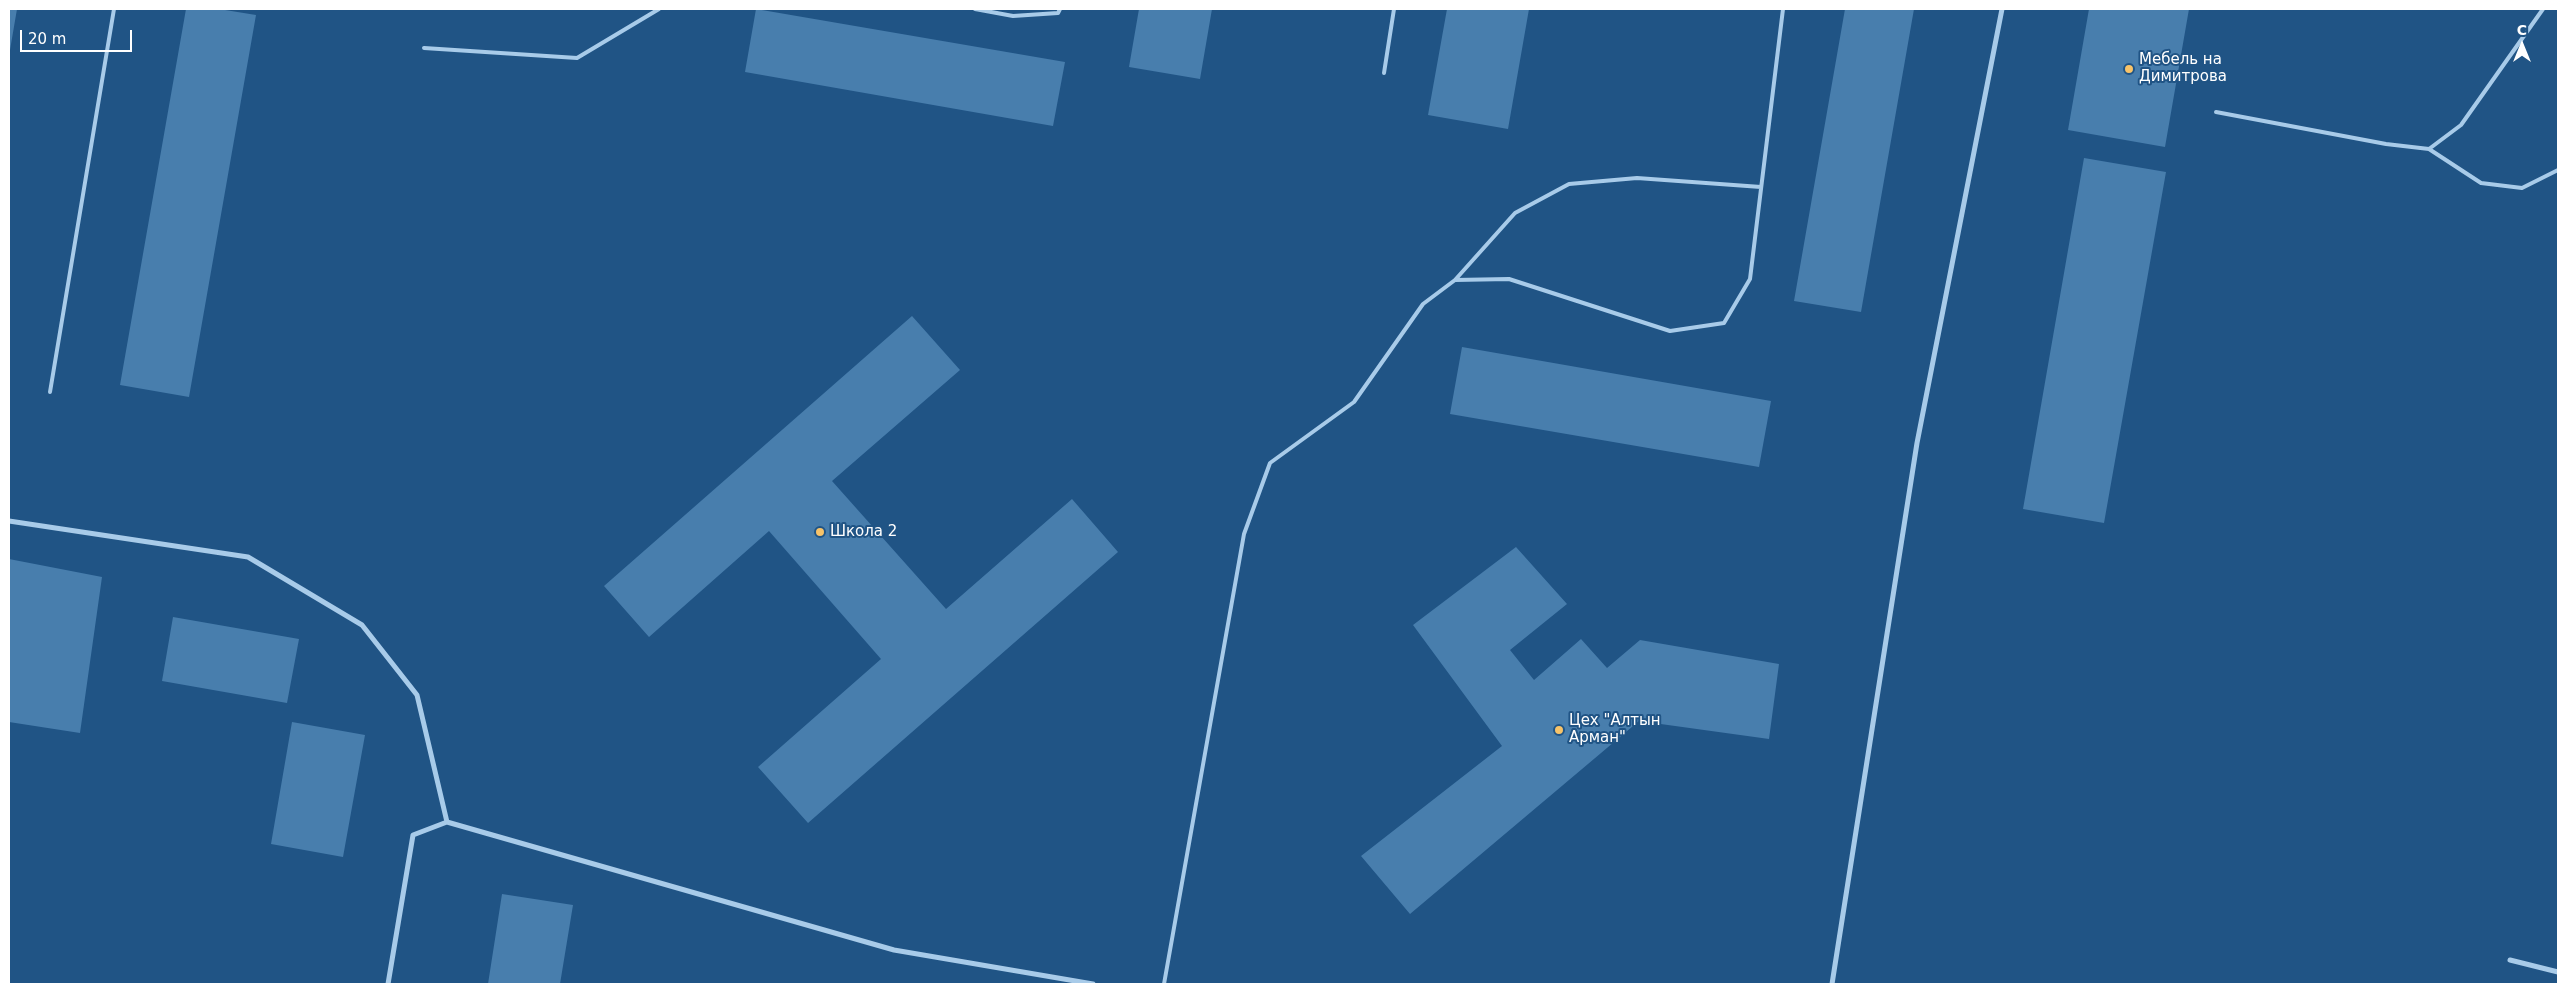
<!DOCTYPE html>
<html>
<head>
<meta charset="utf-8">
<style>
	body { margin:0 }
	#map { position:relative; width:2567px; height:993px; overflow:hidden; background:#205485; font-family:"DejaVu Sans",sans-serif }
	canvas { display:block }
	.frame { position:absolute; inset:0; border:10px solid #fff; pointer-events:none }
	.north { position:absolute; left:2497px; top:20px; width:50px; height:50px; -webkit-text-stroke:4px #205485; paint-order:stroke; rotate:0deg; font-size:14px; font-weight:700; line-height:20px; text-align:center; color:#fff }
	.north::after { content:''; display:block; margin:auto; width:18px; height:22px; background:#fff; clip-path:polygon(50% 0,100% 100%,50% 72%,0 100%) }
	.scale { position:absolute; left:20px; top:30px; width:112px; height:22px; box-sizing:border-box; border:2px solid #fff; border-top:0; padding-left:6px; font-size:15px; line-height:18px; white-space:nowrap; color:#fff; -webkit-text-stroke:4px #205485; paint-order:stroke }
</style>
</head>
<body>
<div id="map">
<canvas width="2567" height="993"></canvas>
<div class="frame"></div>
<div class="north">С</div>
<div class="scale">20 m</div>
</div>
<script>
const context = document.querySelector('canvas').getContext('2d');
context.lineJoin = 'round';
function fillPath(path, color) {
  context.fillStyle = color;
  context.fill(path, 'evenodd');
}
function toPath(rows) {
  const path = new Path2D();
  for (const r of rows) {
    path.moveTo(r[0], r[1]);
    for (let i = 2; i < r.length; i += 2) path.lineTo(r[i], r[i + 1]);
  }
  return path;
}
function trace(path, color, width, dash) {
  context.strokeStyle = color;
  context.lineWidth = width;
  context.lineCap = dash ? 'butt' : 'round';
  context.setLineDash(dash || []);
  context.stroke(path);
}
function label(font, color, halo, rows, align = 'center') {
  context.font = font + ' "DejaVu Sans",sans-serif';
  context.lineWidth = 4;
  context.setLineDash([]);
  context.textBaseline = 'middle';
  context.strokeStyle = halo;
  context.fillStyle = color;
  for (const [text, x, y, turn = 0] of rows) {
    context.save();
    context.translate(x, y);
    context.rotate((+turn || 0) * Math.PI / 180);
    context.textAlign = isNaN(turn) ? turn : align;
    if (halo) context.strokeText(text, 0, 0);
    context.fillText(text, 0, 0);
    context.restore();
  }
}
fillPath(toPath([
	[9,9,17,9,10,50,9,50],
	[186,9,219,9,256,15,189,397,120,385],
	[756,9,1065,62,1053,126,745,72],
	[1139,9,1212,9,1200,79,1129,67],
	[1447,9,1529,9,1508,129,1428,115],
	[1845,9,1914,9,1861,312,1794,301],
	[2089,9,2189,9,2165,147,2068,130],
	[2084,158,2166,172,2104,523,2023,509],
	[912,316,960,370,832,481,946,609,1072,499,1118,552,808,823,758,767,881,659,769,531,649,637,604,586],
	[1462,347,1771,401,1759,467,1450,414],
	[1516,547,1567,604,1510,650,1534,680,1581,639,1607,668,1640,640,1779,664,1769,739,1639,721,1410,914,1361,856,1502,746,1413,625],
	[9,559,102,577,80,733,9,722],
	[173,617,299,639,287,703,162,681],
	[292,722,365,735,343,857,271,844],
	[502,894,573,905,560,984,488,984]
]), '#487ead');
trace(toPath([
	[975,9,1013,16,1058,13,1060,9],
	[424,48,577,58,659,9],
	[1384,73,1394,9],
	[2216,112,2386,144,2429,149,2461,125,2543,9],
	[2429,149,2481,183,2522,188,2558,170],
	[1455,280,1515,213,1569,184,1637,178,1761,187],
	[50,392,114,9],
	[1164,984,1244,534,1270,463,1354,402,1423,304,1455,280,1509,279,1670,331,1724,323,1750,279,1783,9]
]), '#a8cbe9', 4);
trace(toPath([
	[9,521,248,557,362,625,417,695,447,822],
	[2510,960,2558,972],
	[388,984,413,835,447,822,894,950,1093,984],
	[1832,984,1917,443,2002,9]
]), '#a8cbe9', 5);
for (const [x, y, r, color] of [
	[2129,69,5,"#f7c369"],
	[820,532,5,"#f7c369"],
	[1559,730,5,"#f7c369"]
]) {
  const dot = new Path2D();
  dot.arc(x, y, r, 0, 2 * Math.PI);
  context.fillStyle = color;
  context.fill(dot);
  trace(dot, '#205485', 2);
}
label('15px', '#fff', '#205485', [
	["Мебель на",2139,60],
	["Димитрова",2139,77],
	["Школа 2",830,532],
	["Цех \"Алтын",1569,721],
	["Арман\"",1569,738]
], 'left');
</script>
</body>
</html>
